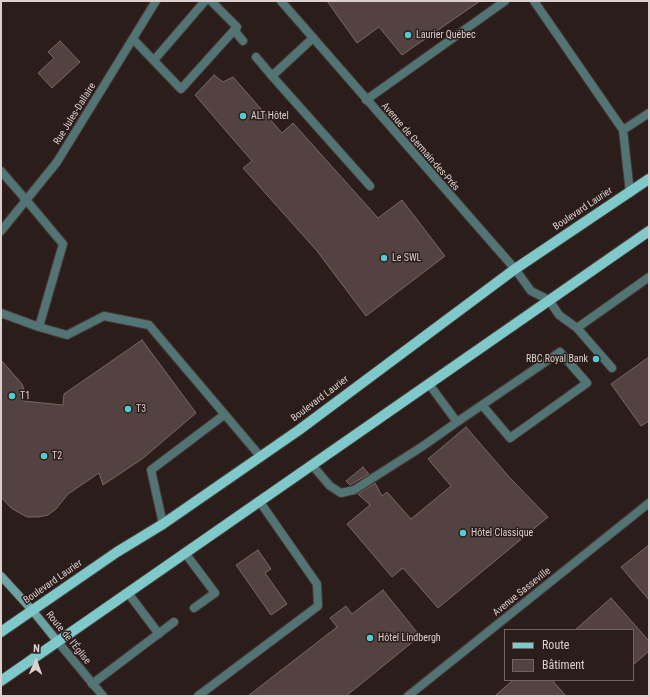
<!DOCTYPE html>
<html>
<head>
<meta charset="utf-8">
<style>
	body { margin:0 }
	#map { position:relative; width:650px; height:697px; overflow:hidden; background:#2b1d1a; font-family:"Roboto Condensed",sans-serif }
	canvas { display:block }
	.frame { position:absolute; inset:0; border:2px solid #dbd0ce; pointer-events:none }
	.legend { position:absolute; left:504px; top:629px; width:130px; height:52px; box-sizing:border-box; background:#2b1d1a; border:1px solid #716562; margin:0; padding:5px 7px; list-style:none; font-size:12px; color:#dbd0ce }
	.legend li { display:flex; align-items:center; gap:8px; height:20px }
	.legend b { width:20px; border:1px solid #716562 }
	.north { position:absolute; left:16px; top:641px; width:40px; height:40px; -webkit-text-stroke:3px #2b1d1a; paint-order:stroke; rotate:2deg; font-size:11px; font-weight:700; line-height:16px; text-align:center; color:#dbd0ce }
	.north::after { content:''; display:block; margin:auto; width:14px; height:18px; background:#dbd0ce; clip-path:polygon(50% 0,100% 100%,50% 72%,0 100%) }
</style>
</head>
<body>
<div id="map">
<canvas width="650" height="697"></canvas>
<div class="frame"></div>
<ul class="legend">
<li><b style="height:5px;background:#7fc9cb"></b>Route</li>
<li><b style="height:11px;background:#534240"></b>Bâtiment</li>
</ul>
<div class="north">N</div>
</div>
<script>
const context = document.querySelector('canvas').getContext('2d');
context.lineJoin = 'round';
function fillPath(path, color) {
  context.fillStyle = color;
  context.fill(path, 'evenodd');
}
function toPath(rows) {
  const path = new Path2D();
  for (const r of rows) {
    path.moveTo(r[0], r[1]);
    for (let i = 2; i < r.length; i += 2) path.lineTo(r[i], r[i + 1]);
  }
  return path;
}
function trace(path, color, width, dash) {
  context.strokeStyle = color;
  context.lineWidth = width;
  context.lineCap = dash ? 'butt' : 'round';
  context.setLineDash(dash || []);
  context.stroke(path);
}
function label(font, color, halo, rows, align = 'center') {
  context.font = font + ' "Roboto Condensed",sans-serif';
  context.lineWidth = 3;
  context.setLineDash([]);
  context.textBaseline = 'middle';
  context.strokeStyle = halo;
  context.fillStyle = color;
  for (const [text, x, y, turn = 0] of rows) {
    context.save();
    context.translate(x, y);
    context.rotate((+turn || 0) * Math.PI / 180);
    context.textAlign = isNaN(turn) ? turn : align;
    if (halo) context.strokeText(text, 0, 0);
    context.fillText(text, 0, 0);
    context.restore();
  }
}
const building = toPath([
	[327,1,480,1,402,55,379,27,357,43,327,1],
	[60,41,80,62,52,88,38,73,54,58,48,52,60,41],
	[214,75,223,82,233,77,282,133,293,123,378,218,402,200,445,256,366,316,317,251,243,168,252,161,195,95,214,75],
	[142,340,196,413,142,459,103,485,99,473,68,494,56,509,48,515,38,517,27,517,11,508,1,497,1,360,22,384,24,390,23,401,63,405,64,394,142,340],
	[649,357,649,421,641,426,611,384,649,357],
	[466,427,510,478,548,517,438,608,403,568,392,577,347,524,370,505,358,494,375,483,382,496,387,492,411,519,451,486,428,459,466,427],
	[363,467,369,474,350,485,346,481,363,467],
	[649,545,649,600,621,567,649,545],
	[258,550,271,569,265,573,287,604,271,615,236,565,258,550],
	[383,590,420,636,346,696,248,696,337,627,330,618,346,606,352,614,383,590],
	[611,598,649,641,649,651,633,665,633,630,575,630,611,598],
	[513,680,552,680,566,696,495,696,513,680]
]);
fillPath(building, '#534240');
trace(building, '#7a6865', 1);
const service = toPath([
	[534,1,623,130],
	[234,30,243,41],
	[313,38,272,76,370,186],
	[133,39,181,89,237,27,211,1],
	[256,57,272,76],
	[155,59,205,1],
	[366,100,505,1],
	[630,193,623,130,649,113],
	[549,300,559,315,577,328,612,368],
	[1,313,39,327,63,244,27,201],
	[39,327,67,335,104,316,149,325,260,456],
	[577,328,649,277],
	[457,422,560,352,587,383,510,438,482,405],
	[312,465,330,486,341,493,354,490,423,446,457,422,429,384],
	[163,524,151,470,224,415],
	[185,553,215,593,194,608],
	[128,593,159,634],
	[92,684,174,622],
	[198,696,318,606,317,584,260,502]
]);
const minor = toPath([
	[281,1,515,269,531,291,549,300],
	[1,171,27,201],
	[1,231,57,162,156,1],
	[408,696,649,503]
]);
const tertiary = toPath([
	[58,642,103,696]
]);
const secondary = toPath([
	[1,576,32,610,58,642]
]);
const primary = toPath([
	[1,632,117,552,163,524,299,430,515,269,649,179],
	[1,681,649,231]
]);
trace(service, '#473a37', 10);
trace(minor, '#473a37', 10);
trace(tertiary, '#473a37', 10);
trace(secondary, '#473a37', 10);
trace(primary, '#473a37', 12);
trace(service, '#527475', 8);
trace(minor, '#527475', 8);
trace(tertiary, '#527475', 8);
trace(secondary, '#6ca4a6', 8);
trace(primary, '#7fc9cb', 10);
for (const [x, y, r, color] of [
	[408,35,4,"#52ccd0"],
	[243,116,4,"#52ccd0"],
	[384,258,4,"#52ccd0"],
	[596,359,4,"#52ccd0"],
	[12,396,4,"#52ccd0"],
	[128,409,4,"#52ccd0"],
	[44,456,4,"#52ccd0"],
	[463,533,4,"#52ccd0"],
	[370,638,4,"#52ccd0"]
]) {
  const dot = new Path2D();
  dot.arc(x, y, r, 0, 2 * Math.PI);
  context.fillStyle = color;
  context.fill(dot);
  trace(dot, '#2b1d1a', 1.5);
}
label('10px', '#dbd0ce', '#2b1d1a', [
	["Laurier Québec",416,35],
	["ALT Hôtel",251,116],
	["Le SWL",392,258],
	["RBC Royal Bank",588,359,"right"],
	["T1",20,396],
	["T3",136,409],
	["T2",52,456],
	["Hôtel Classique",471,533],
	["Hôtel Lindbergh",378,638]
], 'left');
label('10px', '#dbd0ce', '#2b1d1a', [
	["Rue Jules-Dallaire",75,114,-58],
	["Avenue de Germain-des-Prés",420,147,49],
	["Boulevard Laurier",583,209,-34],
	["Boulevard Laurier",320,399,-37],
	["Boulevard Laurier",53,582,-35],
	["Avenue Sasseville",522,592,-39],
	["Route de l'Église",68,638,51]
]);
</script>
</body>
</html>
